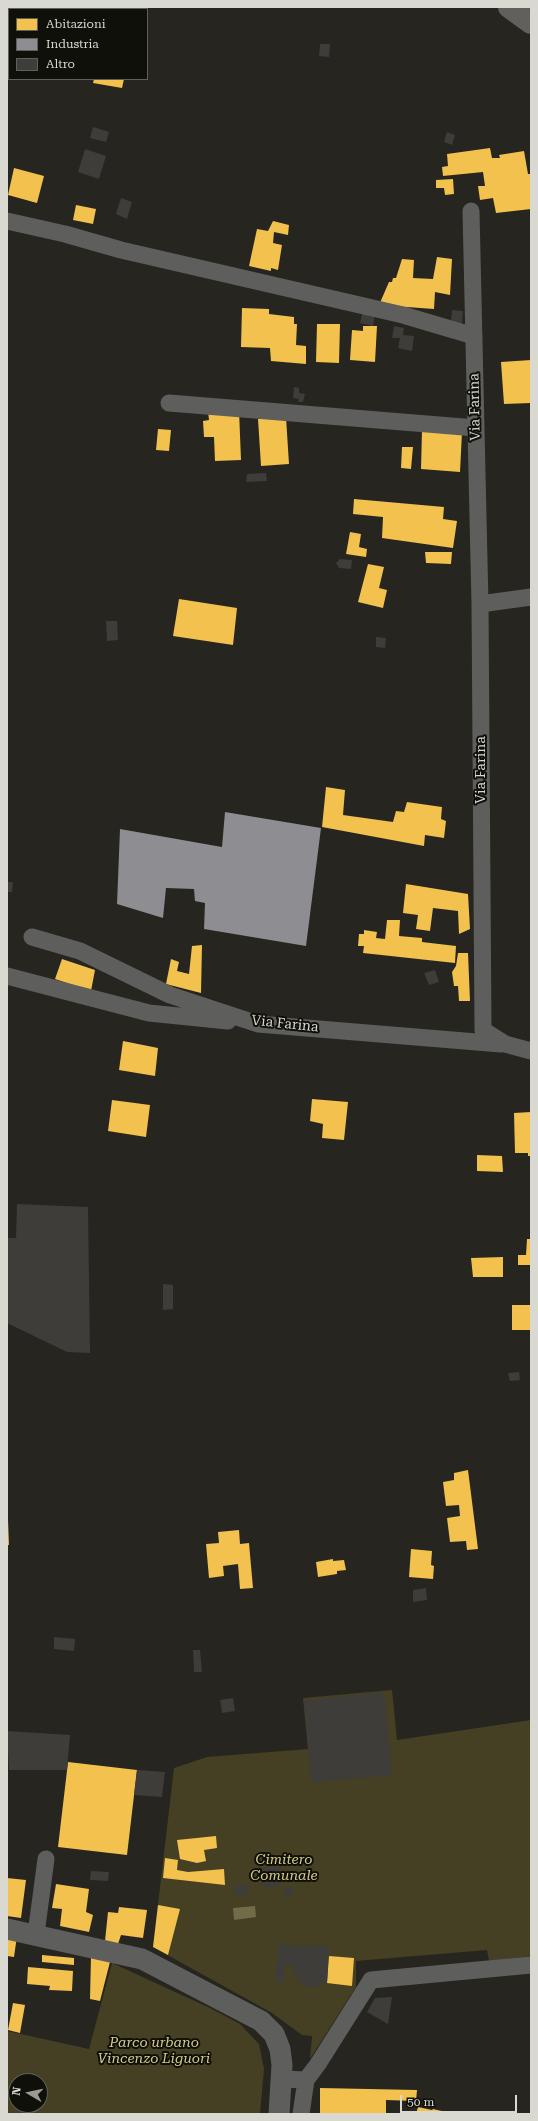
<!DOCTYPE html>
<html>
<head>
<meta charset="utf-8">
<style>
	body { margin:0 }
	#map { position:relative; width:538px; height:2121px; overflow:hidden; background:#262520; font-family:"Roboto Serif",serif }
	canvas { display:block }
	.frame { position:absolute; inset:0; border:8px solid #d9d8d1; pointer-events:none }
	.legend { position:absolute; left:8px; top:8px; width:140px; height:72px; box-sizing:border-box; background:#10100b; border:1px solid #60605a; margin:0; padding:5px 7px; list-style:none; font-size:12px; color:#d9d8d1 }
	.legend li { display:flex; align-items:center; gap:8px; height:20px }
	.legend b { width:20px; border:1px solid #60605a }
	.north { position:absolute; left:8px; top:2073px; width:40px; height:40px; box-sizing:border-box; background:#10100b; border:1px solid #60605a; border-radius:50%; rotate:279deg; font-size:11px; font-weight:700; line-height:16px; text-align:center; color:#d9d8d1 }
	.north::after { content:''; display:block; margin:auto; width:14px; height:18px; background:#9a9993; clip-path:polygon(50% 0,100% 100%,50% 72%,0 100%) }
	.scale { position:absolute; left:400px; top:2095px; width:117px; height:18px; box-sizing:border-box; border:2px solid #d9d8d1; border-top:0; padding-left:5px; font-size:12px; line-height:14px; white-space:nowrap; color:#d9d8d1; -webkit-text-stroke:3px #10100b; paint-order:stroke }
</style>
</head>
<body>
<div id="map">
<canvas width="538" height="2121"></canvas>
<div class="frame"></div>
<ul class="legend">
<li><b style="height:11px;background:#f2c14e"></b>Abitazioni</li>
<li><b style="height:11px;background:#8d8d92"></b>Industria</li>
<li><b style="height:11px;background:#3e3d39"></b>Altro</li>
</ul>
<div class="north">N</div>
<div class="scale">50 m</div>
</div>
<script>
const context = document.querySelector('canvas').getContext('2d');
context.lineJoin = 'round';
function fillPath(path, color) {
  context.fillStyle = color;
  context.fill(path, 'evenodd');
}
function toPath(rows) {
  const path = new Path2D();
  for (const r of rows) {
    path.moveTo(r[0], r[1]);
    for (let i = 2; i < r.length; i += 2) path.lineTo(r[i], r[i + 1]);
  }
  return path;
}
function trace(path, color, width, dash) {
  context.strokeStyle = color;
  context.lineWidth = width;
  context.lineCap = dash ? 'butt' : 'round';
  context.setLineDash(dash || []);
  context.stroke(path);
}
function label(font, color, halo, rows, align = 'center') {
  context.font = font + ' "Roboto Serif",serif';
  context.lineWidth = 4;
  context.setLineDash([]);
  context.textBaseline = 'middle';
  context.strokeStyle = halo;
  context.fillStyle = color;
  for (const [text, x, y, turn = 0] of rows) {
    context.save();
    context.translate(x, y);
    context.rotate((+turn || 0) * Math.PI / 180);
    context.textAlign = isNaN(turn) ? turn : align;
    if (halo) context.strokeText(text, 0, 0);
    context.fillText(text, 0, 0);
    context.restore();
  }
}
fillPath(toPath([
	[392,1690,397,1740,531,1720,531,1956,489,1961,487,1950,356,1961,356,1987,310,2059,312,2036,302,2035,272,2013,153,1947,174,1768,207,1757,308,1749,303,1698],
	[112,1963,210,2008,240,2024,259,2044,264,2069,260,2114,7,2114,7,2031,89,2049],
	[16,2081,40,2081,40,2105,16,2105]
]), '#454023');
fillPath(toPath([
	[255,1906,256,1917,234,1920,233,1908]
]), '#726b48');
fillPath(toPath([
	[94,79,124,79,122,88,93,83],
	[490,148,492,158,500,158,499,155,524,151,528,174,531,174,531,209,496,213,493,198,480,200,478,186,485,186,483,172,443,176,442,167,448,166,447,154],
	[14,168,44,176,37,203,8,195],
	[453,179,454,194,445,195,444,188,436,188,436,180],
	[76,205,96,209,93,224,73,220],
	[273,221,289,225,288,235,274,232,273,243,282,245,278,270,271,268,271,271,249,266,257,229,268,231],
	[437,257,452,259,450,295,435,292,434,309,379,305,389,282,392,282,393,278,396,278,402,259,414,260,413,278,433,279],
	[242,308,269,309,269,314,294,317,294,324,297,324,296,345,306,346,306,364,271,361,270,348,241,347],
	[317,324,340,324,339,363,316,362],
	[363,326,377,326,375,362,350,360,352,330,363,331],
	[531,360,531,403,504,404,501,362],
	[239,410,241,460,215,461,214,437,204,437,203,421,209,420,208,411],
	[286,417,289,464,261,466,258,419],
	[158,429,171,430,169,451,156,450],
	[422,430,462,432,460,472,421,469],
	[402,447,413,447,411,469,401,468],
	[354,499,444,507,443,519,457,521,453,548,382,538,383,517,353,514],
	[350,532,361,534,359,547,367,549,366,557,346,554],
	[425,552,452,552,451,564,426,563],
	[368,564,384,567,379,588,387,590,383,608,358,602],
	[179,599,237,608,233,645,173,636],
	[326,787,345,790,343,815,393,822,396,811,404,812,407,802,442,807,441,819,446,821,444,838,425,835,424,846,322,827],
	[406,884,468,894,470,929,459,934,458,911,433,908,430,931,416,929,418,915,403,913],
	[387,920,400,920,399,936,422,938,422,942,456,946,455,963,363,953,364,946,358,946,359,934,364,934,364,930,377,932,376,938,385,939],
	[202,945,201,993,166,984,171,959,179,962,177,971,189,974,192,946],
	[458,953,468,953,470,1001,459,1001,458,986,454,986,452,972,456,966],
	[62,959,95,970,91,991,55,979],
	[123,1041,158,1048,155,1076,119,1070],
	[312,1099,348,1102,344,1140,322,1138,323,1124,310,1121],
	[112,1100,150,1105,146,1137,108,1131],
	[531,1112,531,1156,528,1156,528,1153,515,1153,514,1113],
	[477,1155,502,1156,503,1172,477,1171],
	[527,1239,531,1239,531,1265,518,1265,518,1255,526,1255],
	[503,1257,503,1277,473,1277,471,1258],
	[512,1305,531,1305,531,1330,512,1330],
	[468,1470,478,1549,467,1550,466,1541,450,1542,447,1518,460,1516,459,1505,446,1506,443,1482,454,1480,454,1473],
	[7,1520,8,1520,9,1545,7,1545],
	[239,1530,240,1544,249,1543,253,1588,240,1589,238,1564,223,1566,224,1576,209,1578,206,1544,219,1543,218,1532],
	[411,1549,432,1551,431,1565,434,1566,433,1579,409,1577],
	[333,1559,333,1561,344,1560,346,1570,337,1571,337,1574,318,1577,316,1562],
	[68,1762,137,1770,127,1855,58,1847],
	[216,1836,217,1848,204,1850,206,1861,197,1863,180,1859,177,1840],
	[165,1858,178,1860,177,1870,188,1872,224,1869,225,1885,163,1878],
	[7,1878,26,1880,21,1918,7,1916],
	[56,1884,89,1889,86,1912,93,1915,89,1932,60,1926,62,1909,52,1908],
	[158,1905,180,1909,168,1955,153,1947],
	[119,1907,147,1910,143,1938,121,1935,118,1944,105,1941,108,1912,118,1913],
	[7,1935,17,1936,14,1957,7,1956],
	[42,1955,74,1958,74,1965,42,1962],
	[91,1956,111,1958,100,2001,90,1999],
	[329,1956,354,1958,352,1986,327,1983],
	[28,1967,73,1971,72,1991,49,1990,50,1986,27,1984],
	[13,2003,25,2005,20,2033,8,2030],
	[320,2088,417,2090,416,2101,386,2100,386,2114,320,2114],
	[418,2107,432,2110,433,2109,455,2114,416,2114]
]), '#f2c14e');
fillPath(toPath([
	[225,812,321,828,306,946,204,929,205,903,195,901,194,889,166,888,163,918,117,904,120,829,222,847]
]), '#8d8d92');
fillPath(toPath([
	[320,44,330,44,329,57,319,56],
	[93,127,109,132,106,142,90,138],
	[447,132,455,135,452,145,444,142],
	[85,149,106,156,99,179,78,172],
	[121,198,132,202,127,219,116,214],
	[363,310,375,313,373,326,360,323],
	[452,310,463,311,462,324,451,322],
	[394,326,404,328,403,335,414,336,412,351,398,348,400,338,392,338],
	[294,387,299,388,299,393,305,394,303,402,298,402,299,399,293,398],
	[266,473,267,481,246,482,247,474],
	[340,559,352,560,351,569,339,568,336,563],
	[106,621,117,621,118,640,107,641],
	[376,637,386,638,385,648,376,647],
	[7,882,13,882,12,892,7,892],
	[435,970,439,982,429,985,424,973],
	[17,1204,88,1207,90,1353,67,1352,7,1323,7,1238,16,1238],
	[163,1284,173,1285,173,1309,163,1310],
	[519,1372,520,1380,510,1381,508,1373],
	[426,1588,427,1600,413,1602,413,1590],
	[54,1637,75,1639,74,1651,54,1649],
	[193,1650,200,1650,202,1672,194,1672],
	[384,1692,392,1775,311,1783,304,1701],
	[233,1698,235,1711,222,1713,220,1700],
	[7,1731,70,1735,67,1770,9,1770],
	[137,1770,165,1772,162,1797,134,1795],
	[280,1867,281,1886,264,1887,263,1868],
	[91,1871,109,1872,108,1881,90,1880],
	[247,1884,248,1894,235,1896,234,1886],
	[284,1887,293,1887,293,1896,284,1896],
	[278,1945,329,1946,327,1983,319,1982,318,1988,299,1985,300,1977,293,1976,293,1965,284,1965,284,1982,276,1982,276,1962,279,1962],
	[392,1997,388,2024,367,2012,375,1998]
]), '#3e3d39');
trace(toPath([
	[471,211,480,604,483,1030,505,1044,531,1051],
	[7,221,65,234,121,250,403,315,474,336],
	[169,403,476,428],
	[480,604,531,597],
	[32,937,80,951,170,995,258,1024,501,1044],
	[7,976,149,1013,228,1021],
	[36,1934,46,1859],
	[282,2079,306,2080,301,2114],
	[306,2080,318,2064,371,1980,531,1965]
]), '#5e5e5c', 17);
trace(toPath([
	[7,1929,142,1959,261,2021,274,2034,280,2049,282,2065,279,2114]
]), '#5e5e5c', 21);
trace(toPath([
	[509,7,531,23]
]), '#61605c', 22);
label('14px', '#d9d8d1', '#10100b', [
	["Via Farina",475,407,-91],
	["Via Farina",481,770,-90],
	["Via Farina",285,1024,6]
]);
label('italic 14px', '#d7ca89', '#10100b', [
	["Cimitero",284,1860],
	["Comunale",284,1876],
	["Parco urbano",154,2043],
	["Vincenzo Liguori",154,2059]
]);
</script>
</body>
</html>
